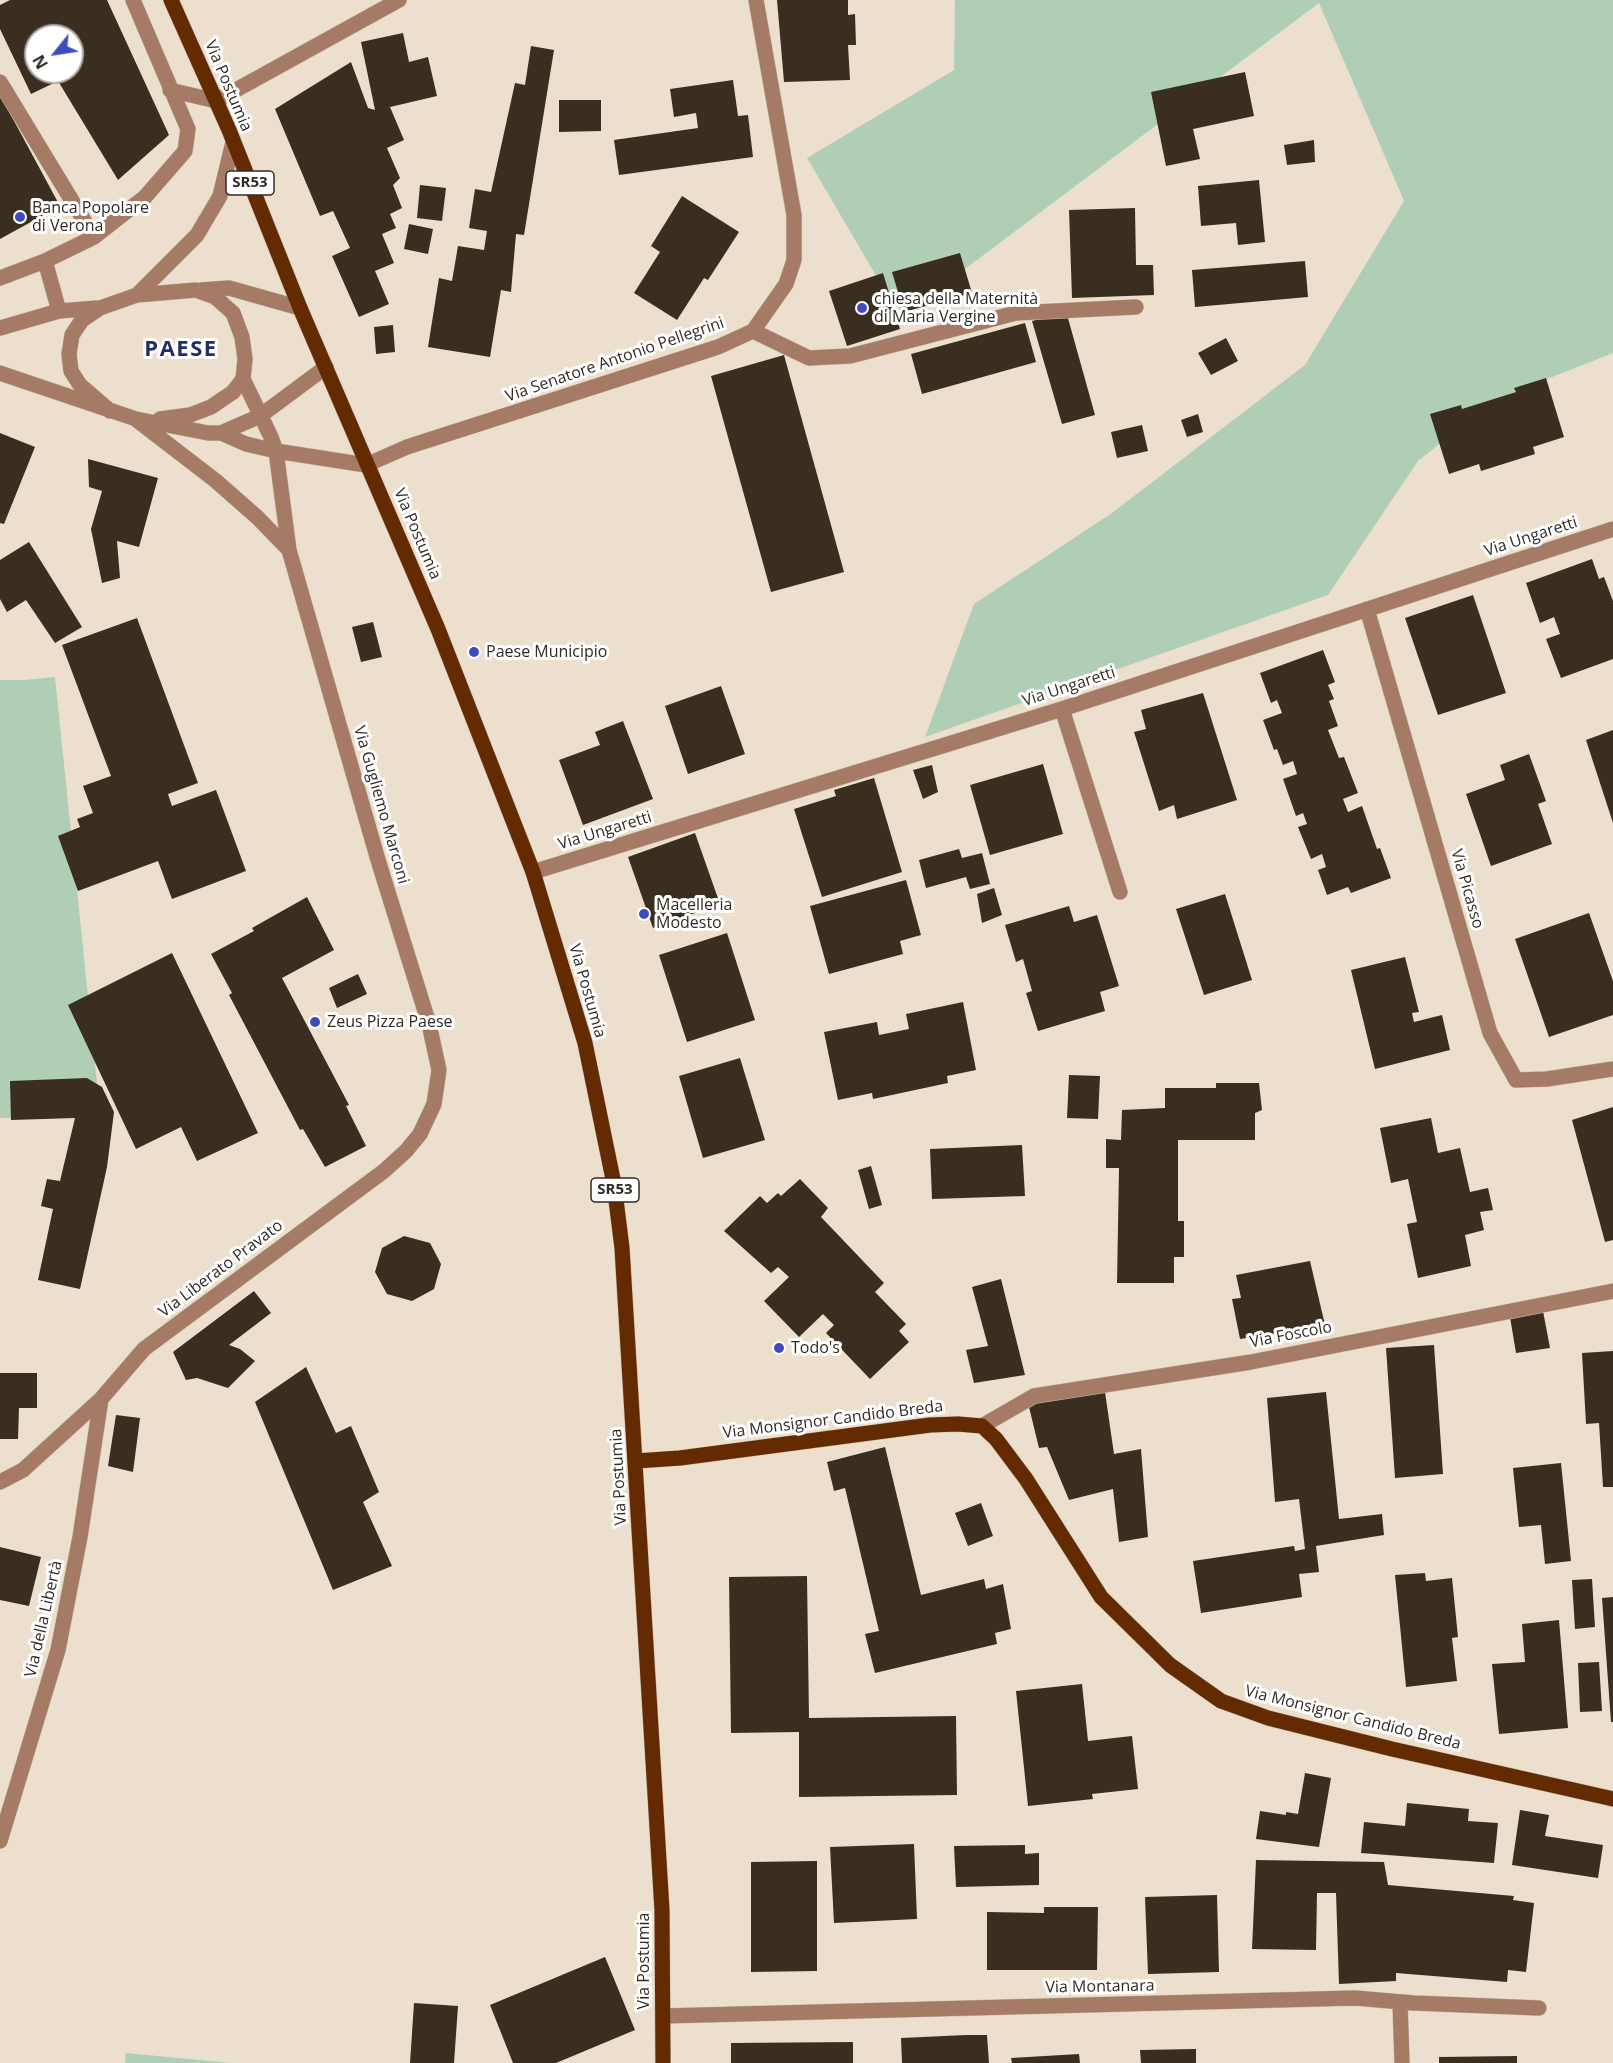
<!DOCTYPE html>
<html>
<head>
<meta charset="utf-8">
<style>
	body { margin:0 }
	#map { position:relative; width:1613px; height:2063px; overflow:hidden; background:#eddfcd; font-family:"Open Sans",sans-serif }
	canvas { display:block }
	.north { position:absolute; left:24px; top:24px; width:60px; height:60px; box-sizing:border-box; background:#fff; border:2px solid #adaaa7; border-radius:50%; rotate:240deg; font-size:16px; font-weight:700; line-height:24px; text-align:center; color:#312b24 }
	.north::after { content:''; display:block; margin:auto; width:21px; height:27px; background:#3e4cc0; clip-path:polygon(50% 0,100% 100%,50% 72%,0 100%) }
</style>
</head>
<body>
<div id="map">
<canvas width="1613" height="2063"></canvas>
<div class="north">N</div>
</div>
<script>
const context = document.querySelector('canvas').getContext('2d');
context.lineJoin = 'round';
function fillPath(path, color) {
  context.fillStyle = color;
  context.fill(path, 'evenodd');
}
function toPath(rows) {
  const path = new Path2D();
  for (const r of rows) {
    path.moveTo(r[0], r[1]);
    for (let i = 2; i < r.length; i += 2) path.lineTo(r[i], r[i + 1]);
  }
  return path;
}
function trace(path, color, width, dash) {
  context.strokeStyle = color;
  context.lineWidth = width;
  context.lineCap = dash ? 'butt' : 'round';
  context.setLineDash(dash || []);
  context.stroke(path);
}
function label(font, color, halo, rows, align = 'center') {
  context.font = font + ' "Open Sans",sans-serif';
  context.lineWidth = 6;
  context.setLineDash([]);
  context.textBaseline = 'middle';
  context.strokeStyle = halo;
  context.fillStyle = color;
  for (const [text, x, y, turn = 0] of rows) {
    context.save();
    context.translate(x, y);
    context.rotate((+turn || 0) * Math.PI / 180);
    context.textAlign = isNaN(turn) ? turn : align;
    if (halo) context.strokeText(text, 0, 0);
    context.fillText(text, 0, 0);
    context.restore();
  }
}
fillPath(toPath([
	[955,0,1613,0,1613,353,1494,400,1418,461,1328,595,925,737,974,604,1112,513,1305,365,1404,201,1319,3,905,314,898,313,807,158,954,70],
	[55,677,101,1122,96,1116,0,1118,0,680,25,680],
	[126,2053,231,2063,125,2063]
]), '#afceb5');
fillPath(toPath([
	[10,0,107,0,169,135,118,180,58,81,31,94,0,29,0,5],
	[36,36,72,36,72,72,36,72],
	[777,0,848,0,848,15,855,14,856,45,848,45,850,80,784,82],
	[403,33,409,62,428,57,437,96,390,107,404,140,387,148,400,178,393,185,402,208,390,214,396,228,382,234,394,263,375,271,389,304,359,317,332,256,350,248,333,211,320,216,275,109,351,62,368,108,375,110,361,42],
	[531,46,554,50,524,235,516,234,511,292,501,290,490,357,428,347,439,278,452,281,458,246,484,250,487,231,469,228,475,189,491,192,515,83,525,85],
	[1245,72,1254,116,1193,129,1200,159,1166,166,1151,92],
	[733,80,738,116,748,115,753,157,619,175,614,140,698,128,696,113,674,117,670,89],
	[0,95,60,206,0,239],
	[559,100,601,100,601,131,559,132],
	[1314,140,1315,162,1287,165,1284,145],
	[1259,180,1265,242,1238,245,1236,223,1201,226,1198,186],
	[420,185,446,188,442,221,417,218],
	[682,196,739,232,708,280,704,278,677,320,634,293,660,252,651,246],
	[1135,208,1136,265,1153,265,1154,295,1072,298,1069,210],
	[409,224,433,229,428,254,404,249],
	[960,253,972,293,904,312,892,272],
	[1305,261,1308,297,1195,307,1192,270],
	[883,273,900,329,847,346,829,291],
	[1066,311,1095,415,1062,424,1032,321],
	[1025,323,1036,362,922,394,911,354],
	[393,325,395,352,376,354,374,327],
	[1226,338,1238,361,1211,375,1198,353],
	[784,355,844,572,771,592,711,376],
	[1546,378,1564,437,1533,447,1535,454,1481,471,1479,464,1449,474,1430,414,1461,405,1462,409,1516,392,1514,388],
	[1198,414,1203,432,1187,437,1181,420],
	[1142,425,1148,451,1117,458,1111,432],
	[0,433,35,447,4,524,0,523],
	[88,459,158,478,139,547,117,541,120,578,102,583,91,529,102,491,89,487],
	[29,542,82,627,55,643,26,600,7,612,0,599,0,560],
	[1592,559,1599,579,1604,577,1613,601,1613,659,1561,678,1546,639,1560,634,1554,617,1540,623,1526,583],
	[1473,595,1506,693,1438,715,1405,618],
	[137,618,198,783,168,794,172,806,216,790,246,871,172,899,158,861,78,891,58,836,80,827,77,819,93,813,83,786,111,776,62,645],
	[373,622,382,657,361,662,352,627],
	[1323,650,1335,682,1328,685,1334,699,1329,701,1338,726,1328,730,1339,758,1344,757,1358,793,1343,799,1348,812,1362,806,1377,849,1380,848,1391,878,1351,893,1348,887,1327,895,1318,870,1326,867,1322,854,1311,859,1298,827,1307,824,1303,813,1296,816,1283,779,1297,774,1293,761,1283,765,1277,749,1274,750,1263,720,1282,713,1277,700,1271,703,1260,673],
	[721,686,745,754,688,774,665,706],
	[1203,693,1237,800,1177,819,1174,805,1159,811,1134,732,1146,729,1141,710],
	[623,721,653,799,583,825,559,760,600,745,595,732],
	[1613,730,1613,823,1586,740],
	[1529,754,1546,801,1538,804,1552,844,1491,866,1466,794,1505,780,1500,765],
	[1043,764,1063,834,990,855,970,785],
	[932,765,938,792,923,799,913,770],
	[874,778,902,872,822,897,794,809,836,796,834,790],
	[695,833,720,904,653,928,628,857],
	[959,849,962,858,982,853,990,884,970,889,966,877,926,888,919,860],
	[906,880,921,935,900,941,903,954,829,974,810,906],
	[994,888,1002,915,982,923,977,894],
	[1225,894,1252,980,1204,995,1176,909],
	[307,897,334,950,282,978,349,1105,346,1106,366,1146,325,1167,303,1129,300,1130,229,995,232,993,211,954,254,931,252,928],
	[1069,906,1074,922,1097,915,1119,986,1100,992,1105,1011,1038,1031,1026,993,1032,991,1023,959,1016,962,1005,925],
	[1589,913,1613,981,1613,1015,1549,1037,1515,939],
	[727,933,755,1020,687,1042,659,955],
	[172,953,258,1133,197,1161,181,1127,136,1149,68,1005],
	[1405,957,1419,1012,1412,1013,1414,1022,1442,1015,1450,1050,1375,1069,1351,970],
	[358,974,367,994,337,1008,329,988],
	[963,1002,976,1070,947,1076,948,1083,873,1099,872,1093,838,1100,824,1032,877,1022,879,1035,909,1029,906,1014],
	[740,1058,765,1140,703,1158,679,1076],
	[1069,1075,1100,1076,1098,1119,1067,1118],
	[87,1078,102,1087,114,1112,107,1167,80,1289,38,1280,53,1209,41,1206,47,1179,60,1181,75,1118,11,1120,10,1081],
	[1216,1083,1259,1083,1262,1110,1255,1113,1255,1140,1178,1140,1178,1221,1184,1221,1184,1257,1174,1257,1174,1283,1117,1283,1119,1168,1106,1168,1106,1139,1121,1140,1122,1110,1165,1108,1165,1088,1216,1088],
	[1613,1107,1613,1240,1605,1242,1572,1120],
	[1431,1118,1438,1153,1460,1148,1470,1192,1488,1188,1493,1210,1480,1212,1484,1230,1465,1235,1471,1266,1418,1278,1407,1224,1417,1222,1408,1179,1391,1183,1380,1128],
	[1022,1145,1025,1196,932,1199,930,1149],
	[871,1166,882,1205,869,1209,858,1170],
	[800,1179,828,1208,821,1217,884,1283,875,1292,906,1324,899,1331,909,1342,870,1379,826,1333,834,1325,823,1314,799,1337,764,1301,789,1277,778,1267,771,1273,724,1231,760,1196,767,1203,778,1193,781,1196],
	[404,1236,430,1243,441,1264,434,1289,412,1301,387,1294,375,1272,382,1248],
	[1310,1261,1325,1325,1240,1339,1232,1299,1241,1298,1236,1275],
	[1001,1279,1025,1375,974,1383,966,1350,988,1346,972,1287],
	[254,1291,271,1313,229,1345,240,1349,255,1361,228,1388,197,1378,186,1380,173,1352],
	[1543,1311,1550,1348,1516,1353,1510,1317],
	[1434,1345,1443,1474,1395,1478,1386,1348],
	[1613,1351,1613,1487,1603,1487,1599,1423,1586,1424,1582,1353],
	[306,1367,336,1433,351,1426,379,1492,363,1502,392,1566,333,1590,255,1402],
	[0,1373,37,1373,37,1408,19,1408,18,1439,0,1439],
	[1105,1392,1114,1454,1141,1449,1148,1537,1119,1542,1113,1489,1069,1500,1047,1447,1039,1448,1028,1403],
	[1326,1392,1339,1519,1382,1514,1384,1535,1316,1546,1319,1572,1299,1574,1302,1597,1201,1613,1193,1561,1294,1546,1295,1551,1305,1549,1299,1499,1275,1502,1267,1398],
	[116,1415,140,1418,133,1472,108,1466],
	[885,1447,921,1595,984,1579,986,1589,1003,1584,1011,1629,995,1633,997,1644,875,1673,865,1634,879,1631,845,1488,834,1491,827,1462],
	[1561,1463,1571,1561,1545,1564,1541,1525,1519,1527,1513,1468],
	[981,1503,993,1536,968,1546,955,1513],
	[0,1547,41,1557,29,1606,0,1600],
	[1425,1573,1426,1581,1452,1578,1458,1637,1452,1638,1457,1681,1406,1687,1395,1575],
	[807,1576,809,1718,956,1716,957,1795,799,1797,799,1732,731,1733,729,1577],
	[1592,1579,1595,1627,1575,1629,1572,1580],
	[1613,1597,1613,1722,1611,1722,1602,1598],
	[1559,1620,1568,1728,1499,1734,1492,1664,1525,1662,1522,1624],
	[1599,1662,1602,1711,1580,1712,1578,1663],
	[1082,1684,1088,1741,1132,1736,1138,1789,1092,1794,1093,1799,1028,1806,1016,1691],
	[1305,1773,1331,1778,1319,1847,1256,1839,1260,1811,1286,1815,1286,1812,1298,1814],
	[1407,1803,1469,1809,1468,1821,1498,1823,1494,1863,1361,1853,1364,1822,1405,1826],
	[1520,1810,1549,1815,1545,1836,1603,1845,1598,1878,1512,1865],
	[914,1844,917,1919,834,1923,830,1847],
	[1025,1845,1025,1854,1039,1853,1039,1885,956,1887,954,1846],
	[1256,1860,1384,1862,1388,1885,1514,1896,1513,1900,1534,1903,1526,1972,1508,1970,1507,1982,1396,1973,1396,1981,1339,1984,1336,1893,1317,1893,1316,1950,1252,1949],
	[817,1861,817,1971,751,1972,751,1862],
	[1217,1895,1219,1972,1148,1974,1145,1897],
	[1044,1907,1098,1907,1097,1970,987,1970,987,1912,1044,1913],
	[605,1957,635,2030,556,2063,513,2063,490,2005],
	[414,2003,458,2006,454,2063,410,2063],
	[966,2035,987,2035,989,2063,902,2063,901,2038],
	[853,2042,853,2063,731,2063,731,2043],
	[1196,2049,1196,2063,1141,2063,1140,2050],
	[1079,2054,1080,2063,1012,2063,1011,2058],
	[1517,2056,1517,2063,1439,2063,1439,2057]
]), '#392e20');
const minor = toPath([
	[0,82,94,237],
	[170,90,216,101,399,0],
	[0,278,45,261],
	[201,290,229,288,300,308],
	[137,295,197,235,220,196,233,142],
	[59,311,45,261,94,237,145,197,185,151,188,129,133,0],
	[0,328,59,311,97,308],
	[753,331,809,358,850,356,1016,313,1136,307],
	[0,373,136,419,208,433,221,433,260,416,326,367],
	[160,419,190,415,211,407,233,392,243,379],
	[138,421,216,481,258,518,289,550],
	[221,433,246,444,276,451,366,465,407,447,718,347,753,331,786,284,794,260,794,215,756,0],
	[1367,609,1490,1033,1516,1080,1547,1079,1613,1069],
	[1062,709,1120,892],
	[533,872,1062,709,1613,529],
	[982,1426,1034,1396,1251,1362,1613,1291],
	[0,1482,23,1470,101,1399,144,1349,384,1171,406,1151,420,1134,434,1104,439,1070,429,1024,378,860,289,550,276,451,271,437,243,379,245,359,242,337,233,313,215,297,196,290,137,295,100,308,82,320,72,335,69,354,71,371,80,385,110,411],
	[0,1841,58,1650,80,1537,101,1399],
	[1400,2002,1402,2063],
	[663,2016,1355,1998,1414,2003,1539,2008]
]);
const major = toPath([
	[171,0,229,130,300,308,438,629,533,872,585,1043,614,1184,622,1248,662,1910,663,2063],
	[636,1461,680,1458,930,1425,958,1424,982,1426,996,1439,1026,1479,1101,1597,1170,1665,1221,1701,1268,1718,1392,1749,1613,1799]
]);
trace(minor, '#c7bbab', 16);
trace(major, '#c7bbab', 16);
trace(minor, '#a67b65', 15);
trace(major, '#642b03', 15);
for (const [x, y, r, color] of [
	[20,217,6,"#3e4cc0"],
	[862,308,6,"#3e4cc0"],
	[474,652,6,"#3e4cc0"],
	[644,914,6,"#3e4cc0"],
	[315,1022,6,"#3e4cc0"],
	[779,1348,6,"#3e4cc0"]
]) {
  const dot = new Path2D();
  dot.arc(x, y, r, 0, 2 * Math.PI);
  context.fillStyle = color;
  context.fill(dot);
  trace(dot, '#fff', 2);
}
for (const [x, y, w] of [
	[250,183,48],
	[615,1190,48]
]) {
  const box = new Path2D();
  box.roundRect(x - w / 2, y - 12, w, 24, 4.5);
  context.fillStyle = '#fff';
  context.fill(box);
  trace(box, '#312b24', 1.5);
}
label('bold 15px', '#312b24', null, [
	["SR53",250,183],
	["SR53",615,1190]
]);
label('16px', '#312b24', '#fff', [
	["Via Postumia",228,86,67],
	["Via Senatore Antonio Pellegrini",615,360,-19],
	["Via Postumia",417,534,67],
	["Via Ungaretti",1531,537,-18],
	["Via Ungaretti",1069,687,-18],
	["Via Gugliemo Marconi",381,805,74],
	["Via Ungaretti",605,831,-17],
	["Via Picasso",1467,889,74],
	["Via Postumia",587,991,74],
	["Via Liberato Pravato",221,1269,-37],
	["Via Foscolo",1291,1335,-11],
	["Via Monsignor Candido Breda",833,1420,-7],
	["Via Postumia",619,1477,-93],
	["Via della Libertà",44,1619,-77],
	["Via Monsignor Candido Breda",1353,1718,14],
	["Via Postumia",644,1961,-90],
	["Via Montanara",1100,1987,-1]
]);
label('16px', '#312b24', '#fff', [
	["Banca Popolare",32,208],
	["di Verona",32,226],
	["chiesa della Maternità",874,299],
	["di Maria Vergine",874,317],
	["Paese Municipio",486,652],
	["Macelleria",656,905],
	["Modesto",656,923],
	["Zeus Pizza Paese",327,1022],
	["Todo's",791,1348]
], 'left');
context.letterSpacing = '1.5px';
label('bold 22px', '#232d66', '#fff', [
	["PAESE",181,350]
]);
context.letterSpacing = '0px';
</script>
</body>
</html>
